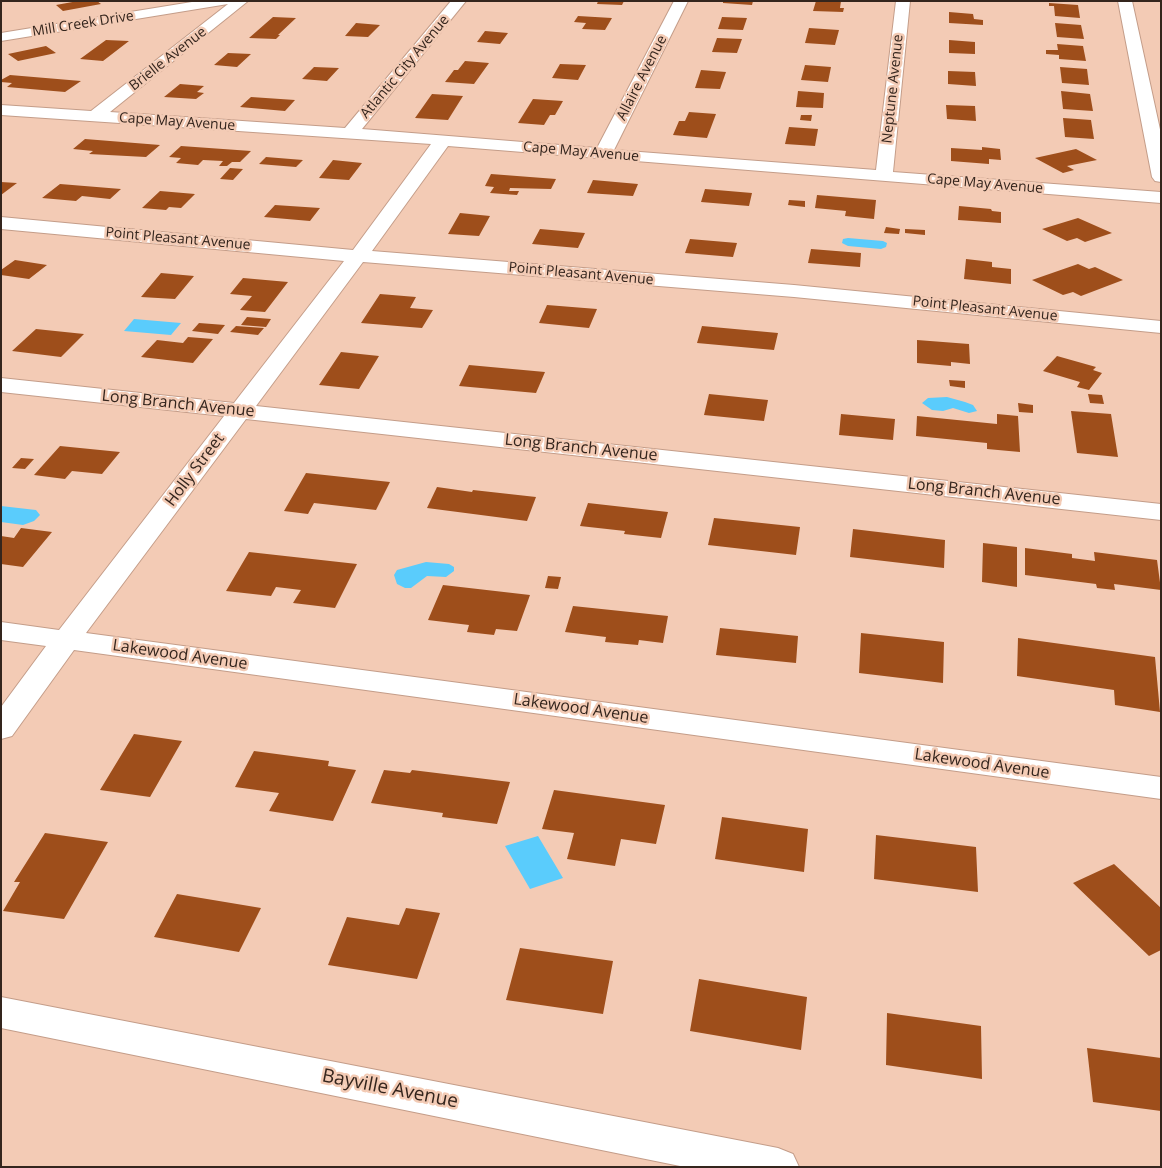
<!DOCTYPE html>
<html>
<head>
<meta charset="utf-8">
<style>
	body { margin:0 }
	#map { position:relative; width:1162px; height:1168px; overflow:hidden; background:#f3cbb5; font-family:"Open Sans",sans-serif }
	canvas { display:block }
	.frame { position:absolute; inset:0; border:2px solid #34251d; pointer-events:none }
</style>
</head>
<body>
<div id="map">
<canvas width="1162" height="1168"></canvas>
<div class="frame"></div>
</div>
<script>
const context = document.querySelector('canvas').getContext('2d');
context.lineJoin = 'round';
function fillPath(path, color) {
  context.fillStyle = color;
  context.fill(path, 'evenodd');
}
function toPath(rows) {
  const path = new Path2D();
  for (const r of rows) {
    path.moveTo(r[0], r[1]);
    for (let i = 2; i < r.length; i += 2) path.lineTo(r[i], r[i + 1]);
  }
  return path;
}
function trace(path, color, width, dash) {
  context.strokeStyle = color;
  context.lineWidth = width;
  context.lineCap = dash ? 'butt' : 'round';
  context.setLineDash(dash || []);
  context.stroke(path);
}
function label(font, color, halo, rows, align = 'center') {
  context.font = font + ' "Open Sans",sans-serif';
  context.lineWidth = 5;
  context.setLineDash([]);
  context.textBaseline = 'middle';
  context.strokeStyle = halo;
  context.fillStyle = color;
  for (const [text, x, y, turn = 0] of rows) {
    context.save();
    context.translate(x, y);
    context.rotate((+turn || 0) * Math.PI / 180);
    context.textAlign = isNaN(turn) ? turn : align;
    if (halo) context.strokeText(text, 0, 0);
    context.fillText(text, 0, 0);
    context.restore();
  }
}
fillPath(toPath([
	[848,238,883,241,887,243,886,247,881,249,848,246,842,243,843,239],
	[134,319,181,323,171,335,124,331],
	[947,397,965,402,973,405,977,411,969,413,953,408,943,411,932,410,922,403,928,398],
	[1,506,36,510,40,515,34,521,23,525,1,522],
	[426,562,449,564,454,567,454,571,446,577,427,576,411,588,405,588,397,584,394,575,397,570],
	[538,836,563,878,530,889,505,846]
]), '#5accfc');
fillPath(toPath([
	[78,1,97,1,101,4,63,11,56,5],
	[598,1,624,1,622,5,597,4],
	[723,1,753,1,752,5,723,3],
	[816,1,841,1,840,8,844,8,843,12,813,11],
	[1049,3,1078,5,1080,18,1055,16,1054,6,1049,6],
	[949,12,973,14,974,19,983,20,983,25,949,23],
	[578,16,612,18,605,30,582,29,586,23,574,22],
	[273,17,296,18,278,35,280,35,276,39,249,38],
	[722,17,747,18,743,30,718,29],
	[356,23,380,25,368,37,345,36],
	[1055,23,1081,25,1084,39,1057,37],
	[809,28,839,30,835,45,805,43],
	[485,31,508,33,500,44,477,42],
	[717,38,742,39,737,53,712,52],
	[106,40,129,41,103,61,80,59],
	[949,40,975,42,975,54,949,53],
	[1057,44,1083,46,1086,61,1059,59,1059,55,1046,54,1046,50,1058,50],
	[46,46,56,53,18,61,8,54],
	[228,53,251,54,237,67,214,65],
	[465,61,489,63,474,84,445,82,454,70,458,70],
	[560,64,586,65,578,80,552,78],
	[805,65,831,67,828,82,801,80],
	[314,67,339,68,327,81,302,79],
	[1060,67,1087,69,1089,85,1062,83],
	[701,70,726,72,720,89,695,88],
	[948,71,975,72,976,86,948,84],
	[10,75,81,81,65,92,7,87,12,83,1,82,1,80],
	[180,84,204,86,197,92,204,93,196,99,164,97],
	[798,91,824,93,823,108,796,107],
	[1061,91,1090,94,1093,111,1063,109],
	[432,94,463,96,448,120,415,118],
	[251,97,295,100,285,111,240,107],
	[533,99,563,101,555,115,550,115,544,125,518,123],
	[946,105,975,106,976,121,947,119],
	[689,112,716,114,707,138,673,135,679,121,685,121],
	[801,115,812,115,811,121,800,120],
	[1063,118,1091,120,1094,139,1065,137],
	[789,127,818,129,815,146,785,144],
	[85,139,160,145,146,157,89,154,93,151,73,149],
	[181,146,251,151,240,162,232,162,227,166,219,166,223,161,203,160,198,165,176,163,181,158,169,157],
	[982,147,1000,149,1001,160,989,159,989,164,951,161,951,148,982,150],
	[1076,149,1097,160,1067,166,1074,170,1063,173,1035,158],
	[266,157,303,160,296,167,259,164],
	[333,160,362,163,349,180,319,178],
	[230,168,243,169,233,180,220,179],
	[491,174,556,179,551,189,510,188,509,191,519,191,517,195,490,193,494,187,485,186],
	[593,180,638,184,633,196,587,193],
	[1,182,17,183,1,195],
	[60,184,121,189,110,199,82,196,76,201,42,198],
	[705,189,752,193,749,206,701,202],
	[160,191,195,194,181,208,169,207,166,210,142,208],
	[817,195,876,200,874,219,845,216,846,211,815,208],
	[789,200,805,201,805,207,788,205],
	[275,205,320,208,310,221,264,217],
	[959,206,991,209,992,211,1001,212,1001,223,958,220],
	[460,213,490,216,479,236,448,234],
	[1078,218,1112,233,1085,242,1077,238,1067,241,1042,229],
	[886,227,900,229,899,234,884,233],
	[540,229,585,233,578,248,532,244],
	[905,229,925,230,925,235,905,233],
	[690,239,737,243,733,257,685,253],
	[811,249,861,253,860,267,808,263],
	[966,259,992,262,992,267,1011,269,1011,284,964,279],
	[15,260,47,265,29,279,1,275,1,270],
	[1078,264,1089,269,1095,267,1123,280,1081,296,1073,292,1063,295,1032,280],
	[161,273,194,276,175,299,141,297],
	[243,278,288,282,265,312,240,310,252,296,230,294],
	[380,294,416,297,410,308,433,310,422,328,361,323],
	[547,305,597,309,589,328,539,323],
	[247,317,271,319,266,327,241,325],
	[199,323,225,325,218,334,192,331],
	[236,326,264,328,258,335,230,332],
	[702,326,778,333,774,350,697,343],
	[36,329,84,334,61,357,12,351],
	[188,337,213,339,193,363,141,357,157,340,183,343],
	[917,340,969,344,970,364,951,362,951,366,917,363],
	[341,352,379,356,359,389,319,385],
	[1057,356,1096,367,1093,370,1102,373,1089,390,1077,387,1080,382,1043,371],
	[469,365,545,372,536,393,459,386],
	[949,380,965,381,965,388,950,386],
	[709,394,768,400,764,421,704,415],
	[1088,394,1102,395,1104,404,1090,403],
	[1018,403,1033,405,1033,413,1019,412],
	[1071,411,1111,414,1118,457,1077,453],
	[841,414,895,419,893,440,839,435],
	[997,414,1018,416,1020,452,987,449,987,443,916,436,917,416,997,424],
	[60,446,120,452,102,474,72,471,65,479,34,475],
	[21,458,34,459,25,469,12,468],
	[306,473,390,482,376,510,314,503,308,514,284,511],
	[437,487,472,492,473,490,536,497,527,521,427,508],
	[588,503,668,512,661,538,624,534,625,531,580,526],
	[714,518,800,527,796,555,708,545],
	[21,528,52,532,23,567,1,564,1,536,14,538],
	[853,529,945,540,944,568,850,557],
	[983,543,1017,547,1017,587,982,582],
	[1025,548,1072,554,1072,558,1095,561,1094,552,1157,560,1161,590,1114,584,1115,590,1097,588,1096,584,1025,575],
	[249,552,357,564,335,608,293,603,301,590,276,587,271,596,226,591],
	[548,576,561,577,558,589,545,588],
	[443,585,530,595,517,631,496,629,494,635,467,632,469,625,428,620],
	[573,606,668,616,663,643,639,640,638,645,605,642,606,637,565,632],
	[720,628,798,636,796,663,716,655],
	[861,633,944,642,943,683,859,673],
	[1018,638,1155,657,1160,712,1115,705,1114,690,1017,676],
	[134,734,182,741,150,797,100,790],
	[254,751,329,761,328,766,356,770,333,821,269,811,279,793,235,787],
	[384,770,410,773,412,770,510,782,497,824,442,817,443,813,371,803],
	[554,790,665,805,656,844,621,839,615,866,567,859,574,833,542,829],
	[722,817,808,829,804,872,715,859],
	[45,833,108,842,64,919,3,911,20,882,14,882],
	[876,835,976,847,978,892,874,879],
	[1114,864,1161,908,1161,950,1149,956,1073,883],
	[177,894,261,908,239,952,154,937],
	[406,908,440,913,417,979,328,965,347,917,399,925],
	[520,948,613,961,603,1014,506,1000],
	[699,979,807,997,801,1050,690,1031],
	[887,1013,981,1026,982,1079,886,1065],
	[1087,1048,1161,1058,1161,1111,1093,1102]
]), '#9e4e1b');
const minor = toPath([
	[198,1,248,1,110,112,345,128,451,1,466,1,362,129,597,148,674,1,688,1,614,150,876,170,896,1,910,1,893,172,1161,192,1161,203,448,146,372,251,794,285,1161,321,1161,333,794,297,363,262,256,406,1161,504,1161,520,246,419,86,633,1161,777,1161,799,74,650,12,736,1,739,1,707,46,646,1,640,1,622,59,630,224,416,1,392,1,378,234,403,344,261,1,229,1,217,353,250,431,144,1,115,1,105,91,111,228,4,1,41,1,33,198,1],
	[1118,1,1132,1,1161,134,1161,182,1155,181,1152,177,1118,1],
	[1,997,778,1148,793,1154,799,1167,685,1167,1,1028,1,997]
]);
trace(minor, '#c49d89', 2);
fillPath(minor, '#fff');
label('14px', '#34251d', '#f3cbb5', [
	["Mill Creek Drive",83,24,-9],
	["Brielle Avenue",168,59,-38],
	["Atlantic City Avenue",405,67,-50],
	["Allaire Avenue",642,78,-63],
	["Neptune Avenue",893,89,-84],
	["Cape May Avenue",177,122,4],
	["Cape May Avenue",581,152,5],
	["Cape May Avenue",985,184,5],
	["Point Pleasant Avenue",178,239,5],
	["Point Pleasant Avenue",581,274,5],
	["Point Pleasant Avenue",985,309,6]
]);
label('16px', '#34251d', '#f3cbb5', [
	["Long Branch Avenue",178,404,6],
	["Long Branch Avenue",581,448,6],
	["Holly Street",195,470,-53],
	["Long Branch Avenue",984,492,6],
	["Lakewood Avenue",180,655,8],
	["Lakewood Avenue",581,709,8],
	["Lakewood Avenue",982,764,8]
]);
label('19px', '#34251d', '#f3cbb5', [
	["Bayville Avenue",390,1089,11]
]);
</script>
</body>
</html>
